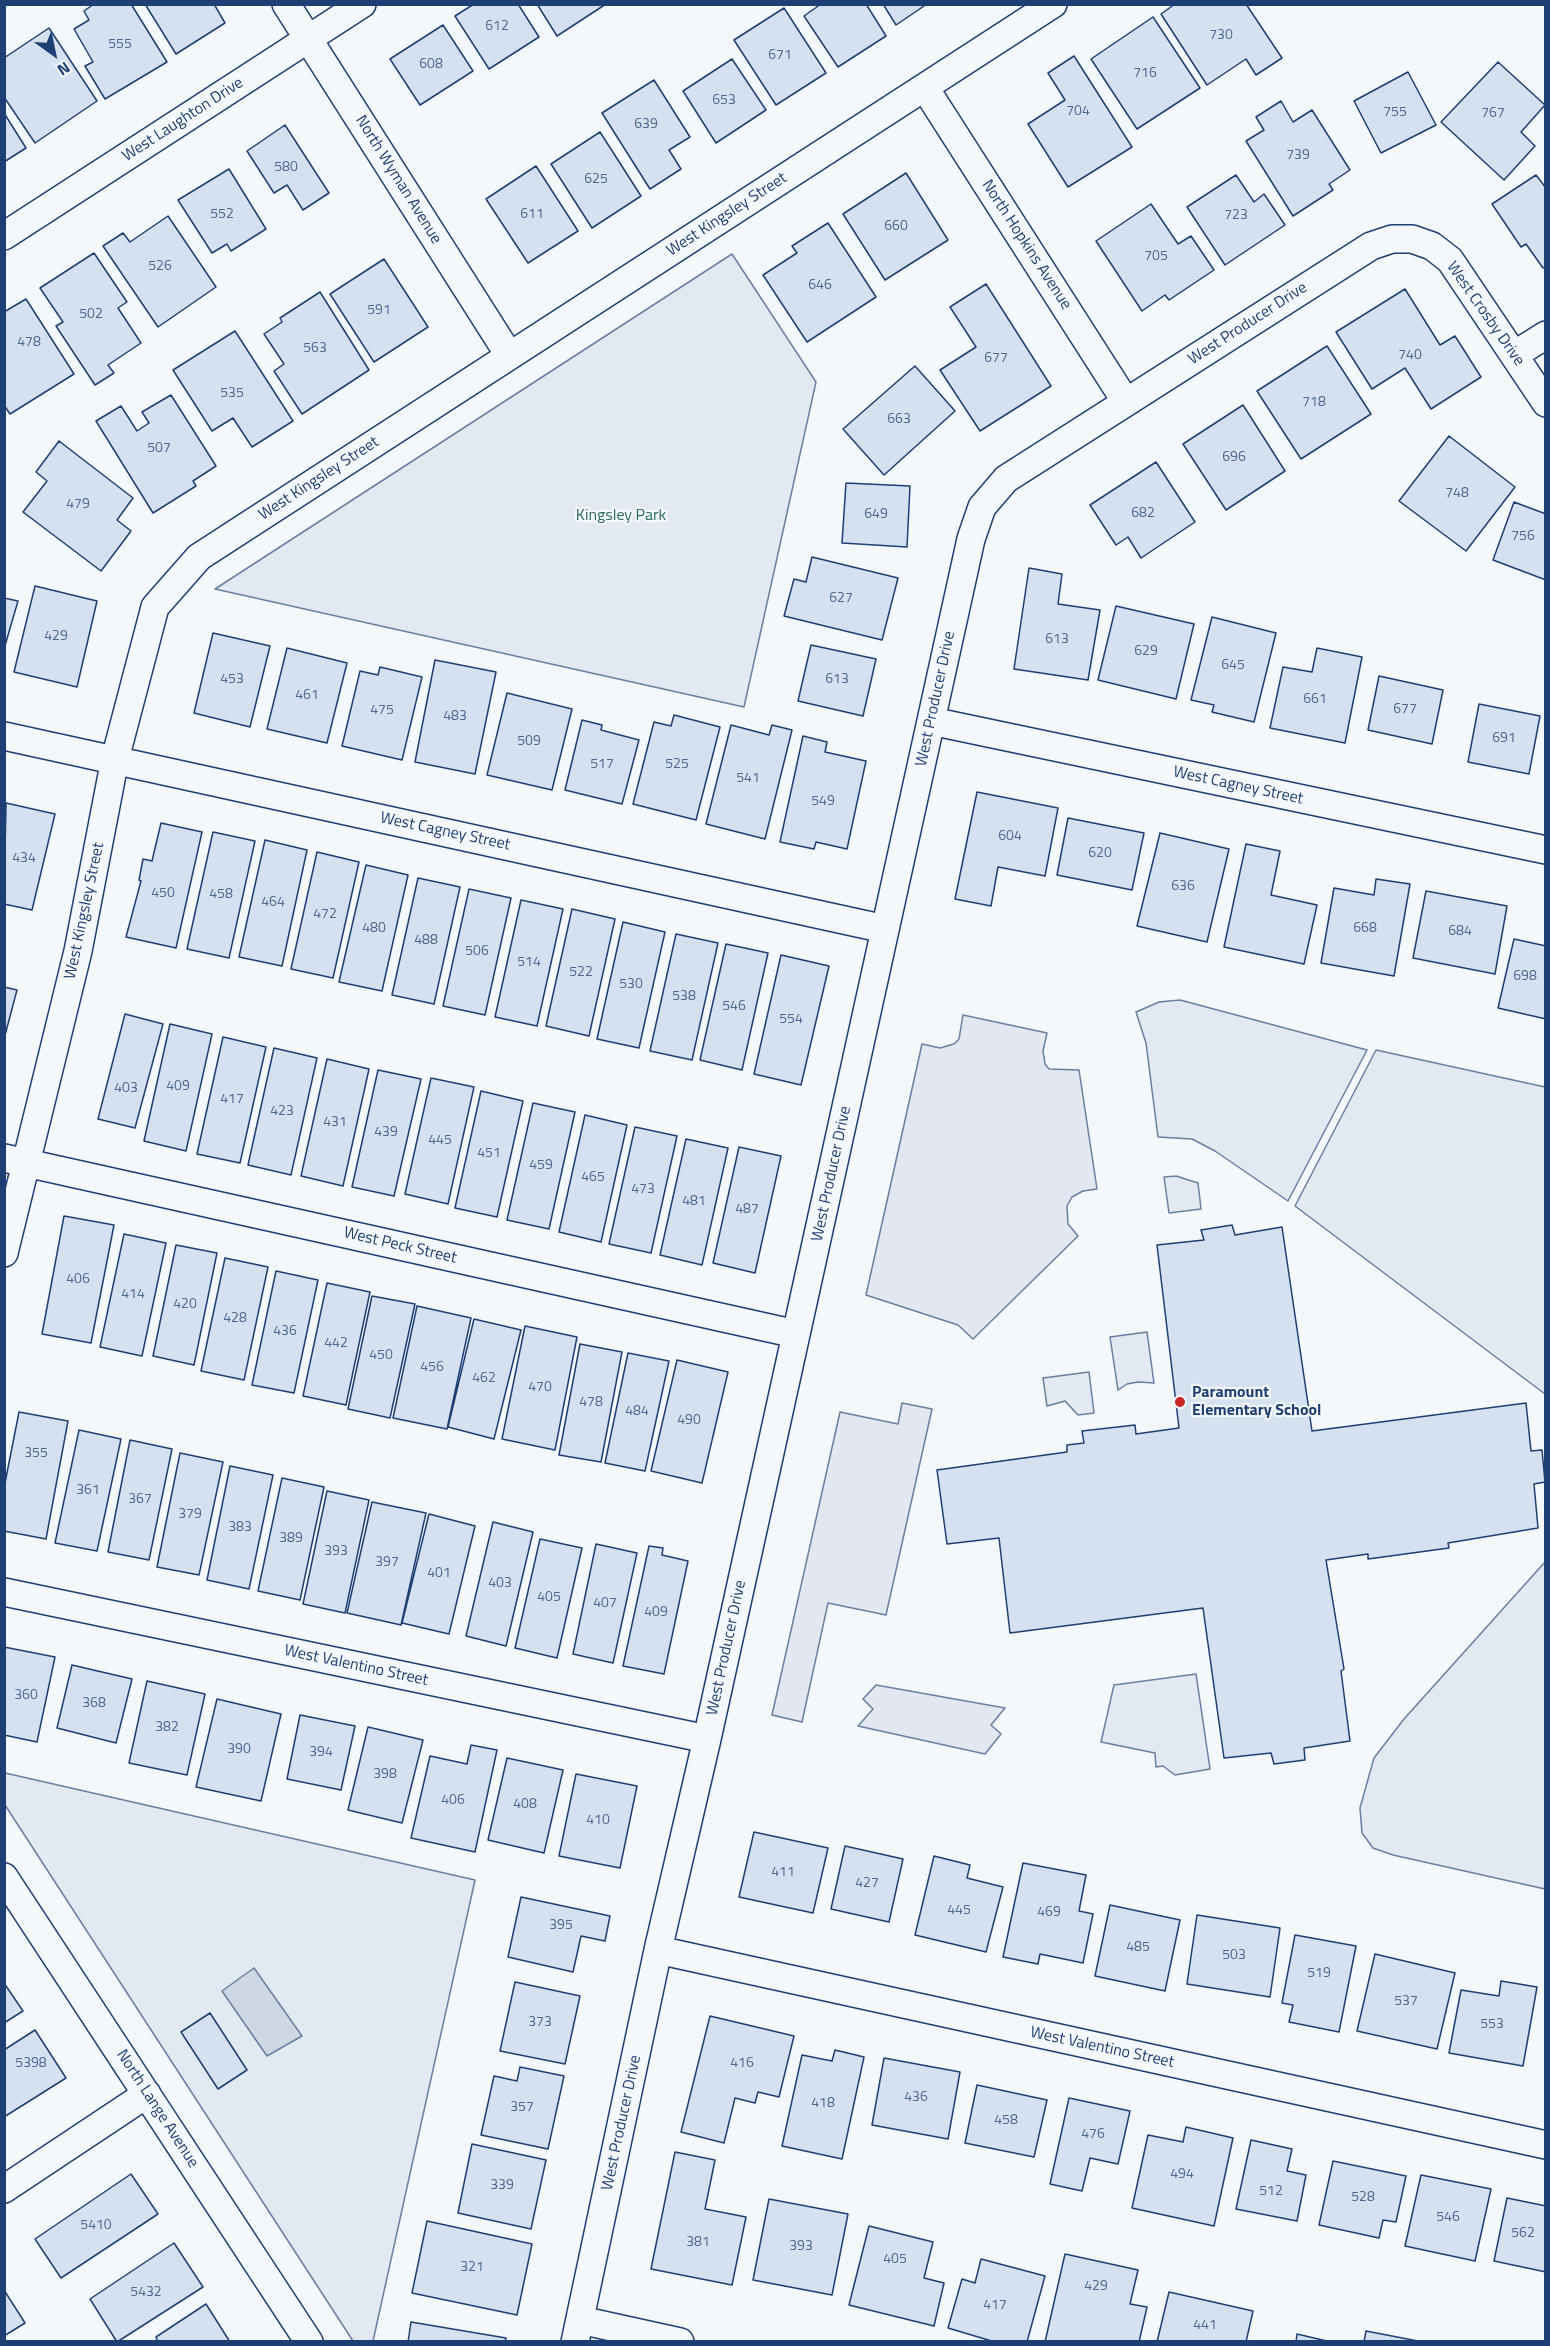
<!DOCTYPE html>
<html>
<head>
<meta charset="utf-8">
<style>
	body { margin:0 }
	#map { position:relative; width:1550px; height:2346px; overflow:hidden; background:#f4f7fb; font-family:"Titillium Web",sans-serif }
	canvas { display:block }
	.frame { position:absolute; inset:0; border:6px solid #1d3f73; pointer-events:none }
	.north { position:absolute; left:24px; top:24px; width:60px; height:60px; -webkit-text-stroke:4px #f4f7fb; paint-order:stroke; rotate:147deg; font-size:16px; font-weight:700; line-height:24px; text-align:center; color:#1d3f73 }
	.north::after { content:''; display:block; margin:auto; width:21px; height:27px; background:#1d3f73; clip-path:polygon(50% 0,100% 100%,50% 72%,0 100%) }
</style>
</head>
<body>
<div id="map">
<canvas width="1550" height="2346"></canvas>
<div class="frame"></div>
<div class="north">N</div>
</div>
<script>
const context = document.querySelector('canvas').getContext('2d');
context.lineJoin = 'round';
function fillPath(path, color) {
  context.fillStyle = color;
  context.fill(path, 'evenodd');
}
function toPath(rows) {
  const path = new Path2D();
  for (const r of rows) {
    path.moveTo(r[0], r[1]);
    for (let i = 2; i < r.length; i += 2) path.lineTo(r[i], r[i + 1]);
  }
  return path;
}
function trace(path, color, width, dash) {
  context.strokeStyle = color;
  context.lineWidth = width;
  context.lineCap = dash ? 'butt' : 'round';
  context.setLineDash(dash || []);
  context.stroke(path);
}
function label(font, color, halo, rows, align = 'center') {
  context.font = font + ' "Titillium Web",sans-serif';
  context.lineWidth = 4.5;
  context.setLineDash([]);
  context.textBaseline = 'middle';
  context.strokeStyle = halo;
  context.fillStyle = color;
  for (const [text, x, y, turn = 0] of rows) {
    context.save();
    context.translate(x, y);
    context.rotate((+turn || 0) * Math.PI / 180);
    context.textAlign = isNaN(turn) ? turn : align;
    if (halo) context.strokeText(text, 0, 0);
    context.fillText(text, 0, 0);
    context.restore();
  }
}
const green = toPath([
	[732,254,816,382,744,707,215,589,732,254],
	[1180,1000,1367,1050,1288,1201,1215,1151,1192,1139,1158,1137,1146,1043,1136,1012,1159,1002,1180,1000],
	[1376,1050,1545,1087,1545,1394,1295,1206,1376,1050],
	[1176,1176,1198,1183,1201,1209,1169,1213,1164,1177,1176,1176],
	[1147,1332,1154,1383,1138,1382,1127,1384,1118,1390,1110,1337,1147,1332],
	[1089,1372,1094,1413,1078,1415,1065,1401,1047,1406,1043,1378,1089,1372],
	[1545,1562,1545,1889,1393,1855,1373,1848,1362,1833,1360,1808,1374,1758,1404,1719,1545,1562],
	[1196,1674,1210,1769,1175,1775,1163,1766,1156,1767,1155,1753,1101,1742,1114,1685,1196,1674],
	[5,1773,475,1880,373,2341,353,2341,5,1805,5,1773]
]);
fillPath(green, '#e3e9f0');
trace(green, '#687fa3', 1.5);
const parking = toPath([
	[963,1015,1047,1033,1043,1051,1045,1064,1049,1069,1079,1070,1097,1189,1083,1191,1072,1197,1067,1206,1068,1224,1078,1236,973,1339,958,1325,866,1295,922,1044,940,1048,954,1044,959,1039,963,1015],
	[902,1403,932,1409,886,1615,828,1603,802,1722,772,1715,840,1412,898,1424,902,1403],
	[876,1685,1005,1708,991,1725,1001,1734,985,1754,858,1726,873,1709,863,1699,876,1685]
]);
fillPath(parking, '#e3e8f0');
trace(parking, '#687fa3', 1.5);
const water = toPath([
	[254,1968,302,2036,267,2056,222,1991,254,1968]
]);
fillPath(water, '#cfd7e4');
trace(water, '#687fa3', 1.5);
const building = toPath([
	[94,4,131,4,167,62,105,99,85,66,93,62,74,29,89,20,84,11,94,4],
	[145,4,214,4,225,23,176,54,145,4],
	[474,4,518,4,539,37,489,69,455,16,474,4],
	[537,4,606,4,557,36,537,4],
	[821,4,866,4,886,36,838,67,804,16,821,4],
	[883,4,927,4,896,25,883,4],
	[1175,4,1246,4,1282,58,1256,75,1246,59,1207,85,1161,14,1175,4],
	[784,8,826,73,776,105,734,40,784,8],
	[1153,17,1200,88,1137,129,1091,59,1153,17],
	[443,25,473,71,420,105,390,59,443,25],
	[49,28,97,101,35,143,4,97,4,58,49,28],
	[1074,56,1132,147,1068,187,1028,124,1065,100,1048,73,1074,56],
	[732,59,766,110,716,143,683,91,732,59],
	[1498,62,1545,105,1521,132,1535,146,1504,180,1441,122,1498,62],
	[1408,72,1436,125,1381,153,1354,101,1408,72],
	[654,80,690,137,669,150,681,169,650,189,602,113,654,80],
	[1281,101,1293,122,1312,110,1350,170,1329,184,1333,190,1293,216,1246,141,1264,130,1256,117,1281,101],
	[4,113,26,148,4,162,4,113],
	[285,125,329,193,303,210,287,185,274,193,247,151,285,125],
	[600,132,641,196,592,228,551,164,600,132],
	[536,166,578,231,528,263,486,199,536,166],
	[229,169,266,229,231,251,227,244,212,253,178,200,229,169],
	[906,173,948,240,885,280,843,214,906,173],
	[1236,175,1254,202,1264,194,1285,225,1225,265,1187,207,1236,175],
	[1536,175,1546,188,1546,266,1543,268,1526,244,1521,247,1492,204,1536,175],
	[1151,204,1178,244,1191,236,1214,270,1169,300,1165,295,1142,311,1096,241,1151,204],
	[168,216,216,287,158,327,103,246,123,233,130,242,168,216],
	[828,223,876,297,807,342,763,275,797,253,792,246,828,223],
	[94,253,127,302,118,308,141,343,108,365,114,373,95,385,56,326,63,322,40,288,94,253],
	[384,259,428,327,374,362,330,294,384,259],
	[986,284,1051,386,980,431,940,370,976,347,950,307,986,284],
	[1405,289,1440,345,1455,336,1481,377,1431,409,1405,368,1372,389,1336,332,1405,289],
	[320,292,369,370,302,414,274,371,284,364,264,334,282,322,280,318,320,292],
	[26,299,74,374,10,414,4,405,4,312,26,299],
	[235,331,293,421,252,447,233,418,212,431,173,370,235,331],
	[1327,346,1371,414,1301,459,1257,391,1327,346],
	[915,366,955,411,884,475,843,429,915,366],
	[171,395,216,466,193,481,196,486,153,513,96,421,121,406,137,431,149,423,142,412,171,395],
	[1243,405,1285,471,1226,510,1183,444,1243,405],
	[1449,436,1515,487,1466,551,1399,501,1449,436],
	[59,441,133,498,117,520,131,531,101,571,23,512,47,481,36,472,59,441],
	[1156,462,1195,522,1141,558,1128,537,1116,545,1090,505,1156,462],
	[846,483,910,486,907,547,842,543,846,483],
	[1514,502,1546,514,1546,580,1493,560,1514,502],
	[812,557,898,578,882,640,784,616,794,579,806,582,812,557],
	[1029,568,1062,574,1058,604,1100,610,1088,680,1014,669,1029,568],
	[35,586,97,601,77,687,14,672,35,586],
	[4,598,18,601,4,649,4,598],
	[1116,606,1194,624,1176,699,1098,680,1116,606],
	[1212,617,1276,633,1254,722,1212,712,1214,705,1191,700,1212,617],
	[213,633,270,646,250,727,194,713,213,633],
	[811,645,876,659,863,716,798,701,811,645],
	[287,648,347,663,327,743,267,729,287,648],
	[1317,648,1362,657,1345,743,1270,728,1283,667,1312,672,1317,648],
	[435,660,496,672,475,774,415,762,435,660],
	[380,667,422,677,402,760,342,746,360,671,378,675,380,667],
	[1379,676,1443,690,1432,744,1368,730,1379,676],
	[507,693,572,709,552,790,487,775,507,693],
	[1479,704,1540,716,1529,774,1468,762,1479,704],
	[674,715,720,727,696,820,633,804,654,722,671,726,674,715],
	[582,720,602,725,601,730,639,740,622,804,565,790,582,720],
	[731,725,769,735,772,725,792,730,765,839,706,824,731,725],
	[803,736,827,742,825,752,866,761,847,849,816,842,814,849,780,842,803,736],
	[977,792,1058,808,1045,876,998,867,991,906,955,899,977,792],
	[6,803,55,814,32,910,4,904,6,803],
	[1068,818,1144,833,1132,890,1057,875,1068,818],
	[161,823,202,832,176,948,126,937,141,881,139,880,143,859,152,861,161,823],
	[213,832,255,841,229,958,187,949,213,832],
	[1160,833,1229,849,1207,942,1137,926,1160,833],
	[265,840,307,850,282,966,239,957,265,840],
	[1246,844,1280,851,1271,895,1317,905,1304,964,1224,947,1246,844],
	[317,852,359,862,333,978,291,969,317,852],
	[366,865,408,875,382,991,339,982,366,865],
	[418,878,460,887,434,1004,392,995,418,878],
	[1376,879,1410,884,1394,976,1321,963,1334,888,1374,895,1376,879],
	[469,889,511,898,485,1015,443,1006,469,889],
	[1426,891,1507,906,1495,974,1413,958,1426,891],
	[521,900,563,909,537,1026,495,1017,521,900],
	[572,909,615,919,589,1036,546,1026,572,909],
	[623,922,665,932,639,1048,597,1039,623,922],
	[676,934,718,943,692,1060,650,1051,676,934],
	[1514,939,1546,946,1546,1019,1498,1008,1514,939],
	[726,944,768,953,742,1070,700,1060,726,944],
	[781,955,829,966,801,1085,754,1074,781,955],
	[4,987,17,990,4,1039,4,987],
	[125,1014,163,1024,135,1128,98,1119,125,1014],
	[170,1024,212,1034,186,1151,144,1141,170,1024],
	[223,1037,266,1047,240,1163,197,1154,223,1037],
	[274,1048,317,1058,291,1175,248,1165,274,1048],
	[327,1059,369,1069,343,1186,301,1176,327,1059],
	[378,1070,421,1079,394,1196,352,1187,378,1070],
	[431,1078,474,1087,448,1204,405,1194,431,1078],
	[481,1091,523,1101,497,1217,455,1208,481,1091],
	[533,1103,575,1112,549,1229,507,1220,533,1103],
	[585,1115,627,1125,601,1242,559,1232,585,1115],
	[635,1127,677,1136,651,1253,609,1244,635,1127],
	[686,1139,728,1148,702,1265,660,1255,686,1139],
	[739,1147,781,1156,755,1273,713,1263,739,1147],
	[64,1216,114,1225,91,1343,42,1334,64,1216],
	[1232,1225,1235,1235,1282,1227,1312,1431,1526,1403,1531,1451,1542,1450,1545,1482,1534,1484,1538,1528,1448,1543,1449,1548,1368,1559,1368,1554,1326,1560,1344,1669,1341,1671,1350,1741,1304,1748,1305,1760,1274,1764,1271,1753,1224,1758,1203,1608,1010,1633,999,1538,947,1544,937,1470,1067,1452,1067,1445,1084,1443,1082,1431,1135,1425,1136,1434,1179,1428,1157,1245,1204,1240,1201,1230,1232,1225],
	[124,1234,166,1243,142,1356,100,1347,124,1234],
	[176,1245,217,1253,194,1365,153,1356,176,1245],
	[225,1258,268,1267,244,1380,201,1371,225,1258],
	[276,1271,318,1280,294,1393,252,1385,276,1271],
	[327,1283,370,1292,346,1405,303,1396,327,1283],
	[372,1296,415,1304,390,1418,348,1409,372,1296],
	[417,1306,471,1318,447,1429,393,1418,417,1306],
	[474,1319,521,1330,494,1439,448,1427,474,1319],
	[525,1326,577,1337,555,1450,502,1439,525,1326],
	[580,1344,622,1352,601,1462,559,1455,580,1344],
	[628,1353,669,1361,645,1471,605,1463,628,1353],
	[677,1360,728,1372,702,1483,651,1471,677,1360],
	[19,1412,68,1421,46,1539,4,1531,4,1488,19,1412],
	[79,1430,121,1439,97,1551,55,1543,79,1430],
	[130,1440,172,1449,149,1560,108,1552,130,1440],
	[180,1453,223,1462,199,1575,157,1567,180,1453],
	[230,1466,273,1475,249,1589,207,1580,230,1466],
	[282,1478,324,1487,300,1600,258,1591,282,1478],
	[327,1491,369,1500,345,1613,303,1604,327,1491],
	[372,1502,426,1513,401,1625,347,1613,372,1502],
	[429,1514,475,1526,449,1634,402,1623,429,1514],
	[493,1522,533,1532,506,1646,466,1636,493,1522],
	[540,1539,582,1548,557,1658,515,1648,540,1539],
	[596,1544,637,1553,613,1663,573,1654,596,1544],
	[649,1546,663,1548,662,1555,688,1561,664,1674,623,1666,649,1546],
	[4,1647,55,1657,37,1742,4,1735,4,1647],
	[72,1665,132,1679,116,1743,57,1728,72,1665],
	[147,1681,205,1694,187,1775,129,1763,147,1681],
	[217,1699,281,1714,261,1801,196,1787,217,1699],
	[300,1715,355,1726,341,1790,287,1779,300,1715],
	[368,1727,423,1740,402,1823,348,1810,368,1727],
	[471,1745,497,1750,475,1852,411,1838,430,1756,467,1764,471,1745],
	[507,1758,563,1770,544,1853,488,1840,507,1758],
	[576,1774,637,1786,620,1868,559,1856,576,1774],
	[754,1832,828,1848,813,1913,739,1897,754,1832],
	[845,1846,903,1859,889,1922,831,1909,845,1846],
	[934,1856,970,1865,967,1878,1003,1887,986,1952,915,1935,934,1856],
	[1023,1863,1086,1875,1079,1911,1093,1914,1083,1963,1040,1954,1038,1964,1003,1957,1023,1863],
	[521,1897,610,1916,605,1941,581,1936,573,1972,508,1957,521,1897],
	[1110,1905,1180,1920,1165,1991,1095,1976,1110,1905],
	[1197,1915,1280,1928,1270,1997,1187,1984,1197,1915],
	[1295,1935,1356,1946,1339,2032,1289,2022,1293,2005,1282,2003,1295,1935],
	[1375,1954,1455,1973,1437,2049,1357,2031,1375,1954],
	[1501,1981,1537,1987,1523,2066,1449,2053,1461,1990,1499,1996,1501,1981],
	[515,1982,580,1996,565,2064,500,2051,515,1982],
	[4,1983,23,2011,4,2023,4,1983],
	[210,2013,247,2070,218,2089,181,2032,210,2013],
	[710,2016,794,2036,779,2097,758,2092,755,2103,735,2098,724,2143,681,2132,710,2016],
	[35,2030,66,2078,4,2117,4,2050,35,2030],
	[835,2050,864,2057,842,2159,782,2146,802,2055,832,2061,835,2050],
	[884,2058,960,2072,948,2139,872,2125,884,2058],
	[520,2067,564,2076,548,2149,481,2135,494,2076,517,2081,520,2067],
	[977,2085,1047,2100,1034,2157,965,2143,977,2085],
	[1069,2098,1130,2111,1118,2164,1090,2158,1082,2191,1050,2184,1069,2098],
	[1186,2127,1233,2138,1214,2226,1132,2208,1148,2135,1183,2142,1186,2127],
	[1251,2140,1292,2149,1287,2171,1306,2175,1297,2221,1236,2209,1251,2140],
	[472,2144,546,2160,531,2229,458,2213,472,2144],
	[675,2152,715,2160,705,2209,746,2217,732,2285,651,2269,675,2152],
	[1333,2161,1406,2176,1396,2222,1383,2220,1379,2238,1319,2225,1333,2161],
	[131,2174,158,2214,61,2278,35,2239,131,2174],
	[1421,2175,1491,2189,1475,2261,1405,2246,1421,2175],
	[1507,2198,1546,2206,1546,2272,1494,2261,1507,2198],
	[769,2199,848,2214,832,2295,753,2280,769,2199],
	[427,2221,532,2244,517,2315,412,2293,427,2221],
	[869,2226,933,2242,924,2278,944,2283,934,2326,849,2305,869,2226],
	[174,2243,203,2287,117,2342,90,2299,174,2243],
	[1065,2254,1138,2270,1130,2304,1147,2307,1139,2342,1045,2342,1065,2254],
	[981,2259,1045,2276,1027,2342,995,2342,948,2328,962,2279,975,2283,981,2259],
	[4,2290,25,2323,4,2336,4,2290],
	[1169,2292,1253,2311,1246,2342,1157,2342,1169,2292],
	[206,2304,230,2342,158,2342,156,2337,206,2304],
	[411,2322,506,2338,505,2342,408,2342,411,2322],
	[1366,2331,1423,2342,1364,2342,1366,2331],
	[1297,2334,1331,2342,1296,2342,1297,2334]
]);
fillPath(building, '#d5e0f0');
trace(building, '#1d3f73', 1.5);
const minor = toPath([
	[286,4,509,355],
	[925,88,1126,402],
	[4,236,362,4],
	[1514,355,1546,335],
	[931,721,1546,850],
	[4,736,885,929],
	[4,1158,796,1334],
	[4,1253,78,951,115,759,155,607,199,557,1053,4],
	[4,1592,707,1739],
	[4,1877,309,2342],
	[658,1950,1546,2145],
	[4,2189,147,2094],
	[580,2320,680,2342],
	[575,2342,658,1950,707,1739,971,539,982,507,1006,479,1371,246,1392,239,1412,239,1432,246,1450,260,1546,403]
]);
trace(minor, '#1d3f73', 30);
trace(minor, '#f4f7fb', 27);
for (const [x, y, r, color] of [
	[1180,1402,6,"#c62828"]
]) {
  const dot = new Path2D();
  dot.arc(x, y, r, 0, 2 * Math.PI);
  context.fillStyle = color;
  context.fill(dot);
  trace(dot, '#f4f7fb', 2);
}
label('14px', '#4b6792', null, [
	["612",497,27],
	["730",1221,36],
	["555",120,45],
	["671",780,56],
	["608",431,65],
	["716",1145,74],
	["653",724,101],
	["704",1078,112],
	["755",1395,113],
	["767",1493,114],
	["639",646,125],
	["739",1298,156],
	["580",286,168],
	["625",596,180],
	["552",222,215],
	["611",532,215],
	["723",1236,216],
	["660",896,227],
	["705",1156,257],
	["526",160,267],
	["646",820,286],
	["591",379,311],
	["502",91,315],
	["478",29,343],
	["563",315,349],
	["740",1410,356],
	["677",996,359],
	["535",232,394],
	["718",1314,403],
	["663",899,420],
	["507",159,449],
	["696",1234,458],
	["748",1457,494],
	["479",78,505],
	["682",1143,514],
	["649",876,515],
	["756",1523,537],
	["627",841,599],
	["429",56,637],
	["613",1057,640],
	["629",1146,652],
	["645",1233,666],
	["453",232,680],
	["613",837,680],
	["461",307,696],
	["661",1315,700],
	["677",1405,710],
	["475",382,711],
	["483",455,717],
	["691",1504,739],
	["509",529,742],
	["517",602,765],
	["525",677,765],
	["541",748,779],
	["549",823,802],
	["604",1010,837],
	["620",1100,854],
	["434",24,859],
	["636",1183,887],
	["450",163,894],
	["458",221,895],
	["464",273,903],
	["472",325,915],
	["480",374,929],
	["668",1365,929],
	["684",1460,932],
	["488",426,941],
	["506",477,952],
	["514",529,963],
	["522",581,973],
	["698",1525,977],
	["530",631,985],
	["538",684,997],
	["546",734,1007],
	["554",791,1020],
	["409",178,1087],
	["403",126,1089],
	["417",232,1100],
	["423",282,1112],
	["431",335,1123],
	["439",386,1133],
	["445",440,1141],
	["451",489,1154],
	["459",541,1166],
	["465",593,1178],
	["473",643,1190],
	["481",694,1202],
	["487",747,1210],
	["406",78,1280],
	["414",133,1295],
	["420",185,1305],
	["428",235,1319],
	["436",285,1332],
	["442",336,1344],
	["450",381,1356],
	["456",432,1368],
	["462",484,1379],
	["470",540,1388],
	["478",591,1403],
	["484",637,1412],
	["490",689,1421],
	["355",36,1454],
	["361",88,1491],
	["367",140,1500],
	["379",190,1515],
	["383",240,1528],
	["389",291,1539],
	["393",336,1552],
	["397",387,1563],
	["401",439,1574],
	["403",500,1584],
	["405",549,1598],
	["407",605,1604],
	["409",656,1613],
	["360",26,1696],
	["368",94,1704],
	["382",167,1728],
	["390",239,1750],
	["394",321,1753],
	["398",385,1775],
	["406",453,1801],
	["408",525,1805],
	["410",598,1821],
	["411",783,1873],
	["427",867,1884],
	["445",959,1911],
	["469",1049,1913],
	["395",561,1926],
	["485",1138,1948],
	["503",1234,1956],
	["519",1319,1974],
	["537",1406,2002],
	["373",540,2023],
	["553",1492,2025],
	["5398",31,2064],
	["416",742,2064],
	["436",916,2098],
	["418",823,2104],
	["357",522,2108],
	["458",1006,2121],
	["476",1093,2135],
	["494",1182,2175],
	["339",502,2186],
	["512",1271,2192],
	["528",1363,2198],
	["546",1448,2218],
	["5410",96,2226],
	["562",1523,2234],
	["381",698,2243],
	["393",801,2247],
	["405",895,2260],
	["321",472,2268],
	["429",1096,2287],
	["5432",146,2293],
	["417",995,2306],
	["441",1205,2326]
]);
label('16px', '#1d3f73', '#f4f7fb', [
	["West Laughton Drive",183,120,-33],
	["North Wyman Avenue",398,180,58],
	["West Kingsley Street",727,215,-33],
	["North Hopkins Avenue",1026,245,57],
	["West Crosby Drive",1485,314,55],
	["West Producer Drive",1248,324,-33],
	["West Kingsley Street",319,479,-33],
	["West Producer Drive",936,699,-78],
	["West Cagney Street",1238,786,12],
	["West Cagney Street",445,832,12],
	["West Kingsley Street",85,911,-78],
	["West Producer Drive",832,1174,-78],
	["West Peck Street",400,1246,13],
	["West Producer Drive",727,1648,-78],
	["West Valentino Street",356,1666,12],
	["West Valentino Street",1102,2048,12],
	["North Lange Avenue",157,2109,57],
	["West Producer Drive",622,2123,-78]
]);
label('16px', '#2c6c60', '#f4f7fb', [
	["Kingsley Park",621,516]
]);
label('bold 16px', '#1d3f73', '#f4f7fb', [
	["Paramount",1192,1393],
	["Elementary School",1192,1411]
], 'left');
</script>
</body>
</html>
